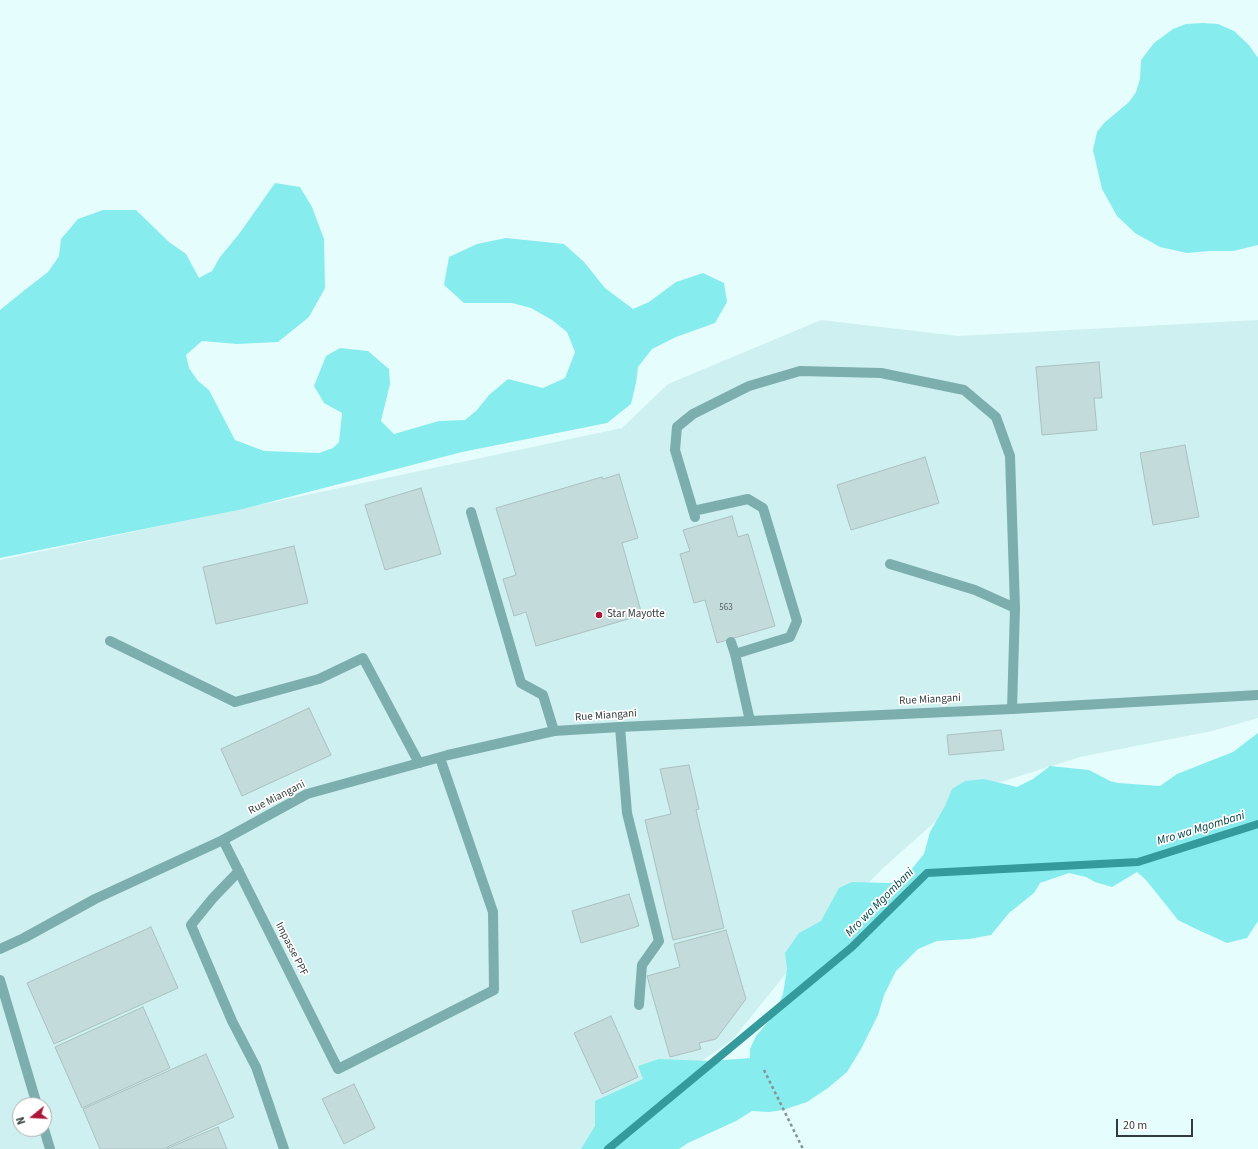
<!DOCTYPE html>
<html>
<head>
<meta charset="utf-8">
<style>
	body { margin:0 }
	#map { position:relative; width:1258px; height:1149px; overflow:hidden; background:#e5fdfd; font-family:"Source Sans 3",sans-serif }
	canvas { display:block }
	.north { position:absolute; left:12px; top:1097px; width:40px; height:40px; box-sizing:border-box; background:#fff; border:1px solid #adb1b1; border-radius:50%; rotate:252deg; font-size:11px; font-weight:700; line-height:16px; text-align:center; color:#333c3c }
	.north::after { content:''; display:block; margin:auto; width:14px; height:18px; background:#ac1739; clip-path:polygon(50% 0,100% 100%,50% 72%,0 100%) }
	.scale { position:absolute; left:1116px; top:1119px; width:77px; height:18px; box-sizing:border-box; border:2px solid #333c3c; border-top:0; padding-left:5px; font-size:12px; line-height:14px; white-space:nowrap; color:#333c3c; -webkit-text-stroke:3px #fff; paint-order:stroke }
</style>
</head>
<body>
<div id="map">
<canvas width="1258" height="1149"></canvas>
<div class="north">N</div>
<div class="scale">20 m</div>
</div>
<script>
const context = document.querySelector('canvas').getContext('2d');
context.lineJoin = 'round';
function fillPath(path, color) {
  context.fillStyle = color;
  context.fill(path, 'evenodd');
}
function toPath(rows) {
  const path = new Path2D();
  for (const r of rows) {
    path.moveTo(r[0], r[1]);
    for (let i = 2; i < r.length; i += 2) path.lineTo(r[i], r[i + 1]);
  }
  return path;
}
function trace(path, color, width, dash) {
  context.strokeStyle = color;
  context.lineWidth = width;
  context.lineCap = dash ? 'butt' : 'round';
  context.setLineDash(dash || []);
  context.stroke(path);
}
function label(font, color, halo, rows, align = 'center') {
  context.font = font + ' "Source Sans 3",sans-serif';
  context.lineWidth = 3.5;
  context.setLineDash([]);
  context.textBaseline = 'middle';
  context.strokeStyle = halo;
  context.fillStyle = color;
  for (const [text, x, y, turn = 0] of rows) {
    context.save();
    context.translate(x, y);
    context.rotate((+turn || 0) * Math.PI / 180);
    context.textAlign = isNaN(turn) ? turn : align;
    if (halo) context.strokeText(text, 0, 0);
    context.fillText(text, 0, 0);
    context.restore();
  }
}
fillPath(toPath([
	[821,320,958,336,1258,320,1258,718,1212,731,1080,757,969,792,882,869,809,945,733,1039,613,1124,594,1149,0,1149,0,560,622,428,668,384],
	[20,1105,44,1105,44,1129,20,1129]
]), '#cff0f0');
fillPath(toPath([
	[1203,23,1218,24,1234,31,1249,45,1258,58,1258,245,1233,251,1210,251,1187,253,1160,247,1135,233,1117,216,1102,189,1093,150,1097,132,1104,123,1129,102,1136,92,1140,79,1141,60,1154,43,1173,29,1186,24],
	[275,183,300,187,312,207,324,239,325,288,309,317,278,342,237,344,202,341,186,355,189,368,198,381,209,390,235,440,264,451,319,453,333,448,339,442,342,413,324,403,314,386,326,356,340,348,368,351,389,369,390,384,381,421,394,434,439,421,465,420,477,410,489,395,508,379,543,388,565,378,575,352,567,332,552,320,531,308,512,303,464,303,444,285,449,257,477,244,506,238,564,244,584,262,605,288,633,309,649,302,676,282,703,273,724,283,727,302,715,323,676,337,652,349,638,367,636,383,631,404,607,423,462,452,243,509,0,558,0,310,26,289,48,272,59,256,61,239,78,219,103,210,136,210,169,242,186,254,199,278,212,271,220,257,239,234],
	[1258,733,1258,921,1247,938,1227,943,1194,928,1178,920,1146,880,1137,872,1112,887,1095,882,1086,877,1069,873,1040,883,1034,893,1009,913,991,935,969,939,937,941,918,949,896,971,884,995,878,1015,861,1049,847,1072,828,1088,807,1102,783,1110,769,1112,752,1111,736,1121,688,1143,679,1149,581,1149,595,1126,595,1101,643,1079,638,1066,659,1059,711,1061,750,1058,750,1049,756,1036,774,1015,783,994,787,969,785,953,799,933,821,921,839,888,852,882,891,883,910,871,924,854,930,832,945,806,952,789,965,781,984,779,1017,787,1033,779,1050,766,1089,770,1110,781,1118,783,1160,786,1177,774,1233,752]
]), '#87eced');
trace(toPath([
	[608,1149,852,947,927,873,1138,862,1258,824]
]), '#359a9c', 8);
const building = toPath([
	[1099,362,1102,398,1094,398,1097,430,1042,435,1036,367,1099,362],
	[1185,445,1199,517,1153,525,1140,453,1185,445],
	[925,457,939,503,851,530,837,485,925,457],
	[619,474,638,538,622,543,642,615,536,646,526,612,514,616,503,579,516,575,496,508,602,477,603,479,619,474],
	[421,488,441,554,385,570,365,505,421,488],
	[732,516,738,537,748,534,775,626,717,643,705,600,694,603,680,554,690,551,683,530,732,516],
	[294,546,308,603,216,624,203,567,294,546],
	[309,708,331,755,242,796,221,749,309,708],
	[1001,730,1004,750,949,755,947,735,1001,730],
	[689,765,699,809,696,810,724,928,673,940,645,820,671,814,660,769,689,765],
	[629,894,639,926,581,943,572,911,629,894],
	[151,927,178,988,54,1044,27,983,151,927],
	[726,930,746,999,716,1039,699,1043,701,1049,670,1057,647,976,680,967,674,944,726,930],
	[143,1007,170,1068,82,1108,55,1047,143,1007],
	[611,1016,638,1077,602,1094,574,1033,611,1016],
	[206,1054,234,1117,163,1149,100,1149,83,1109,206,1054],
	[354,1084,375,1128,344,1144,322,1099,354,1084],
	[218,1127,227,1149,166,1149,218,1127]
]);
fillPath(building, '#c4dbdb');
trace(building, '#abc1c1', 1);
trace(toPath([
	[764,1070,803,1149]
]), '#849494', 2.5, [3, 3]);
trace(toPath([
	[693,511,748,499,763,508,797,621,790,637,735,654],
	[471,512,521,683,543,695,554,731],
	[695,517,675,450,677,427,693,414,749,386,800,371,881,373,964,390,996,417,1010,456,1015,608,1012,709],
	[890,564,975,590,1015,608],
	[110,641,235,702,319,679,363,658,419,763],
	[731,642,735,654,750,721],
	[620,727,627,813,659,941,642,965,639,1005],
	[223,840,338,1069,494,990,493,912,440,758],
	[239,871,213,898,191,925,232,1021,256,1067,284,1149],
	[0,980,37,1105],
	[44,1129,50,1149]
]), '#7daeae', 10);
trace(toPath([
	[0,949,24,938,95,899,223,840,307,794,448,755,554,731,620,727,1012,709,1258,695]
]), '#7daeae', 10);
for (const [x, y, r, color] of [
	[599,615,4,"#ac1739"]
]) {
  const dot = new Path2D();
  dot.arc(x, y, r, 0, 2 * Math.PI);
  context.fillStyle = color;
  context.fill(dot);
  trace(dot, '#fff', 1.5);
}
label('9px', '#576464', null, [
	["563",726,608]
]);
label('11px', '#333c3c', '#fff', [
	["Star Mayotte",607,615]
], 'left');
label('11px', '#333c3c', '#fff', [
	["Rue Miangani",930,700,-3],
	["Rue Miangani",606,716,-4],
	["Rue Miangani",277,798,-27],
	["Impasse PPF",291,949,63]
]);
label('italic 12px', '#014243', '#fff', [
	["Mro wa Mgombani",1201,829,-17],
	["Mro wa Mgombani",880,903,-45]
]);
</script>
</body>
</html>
